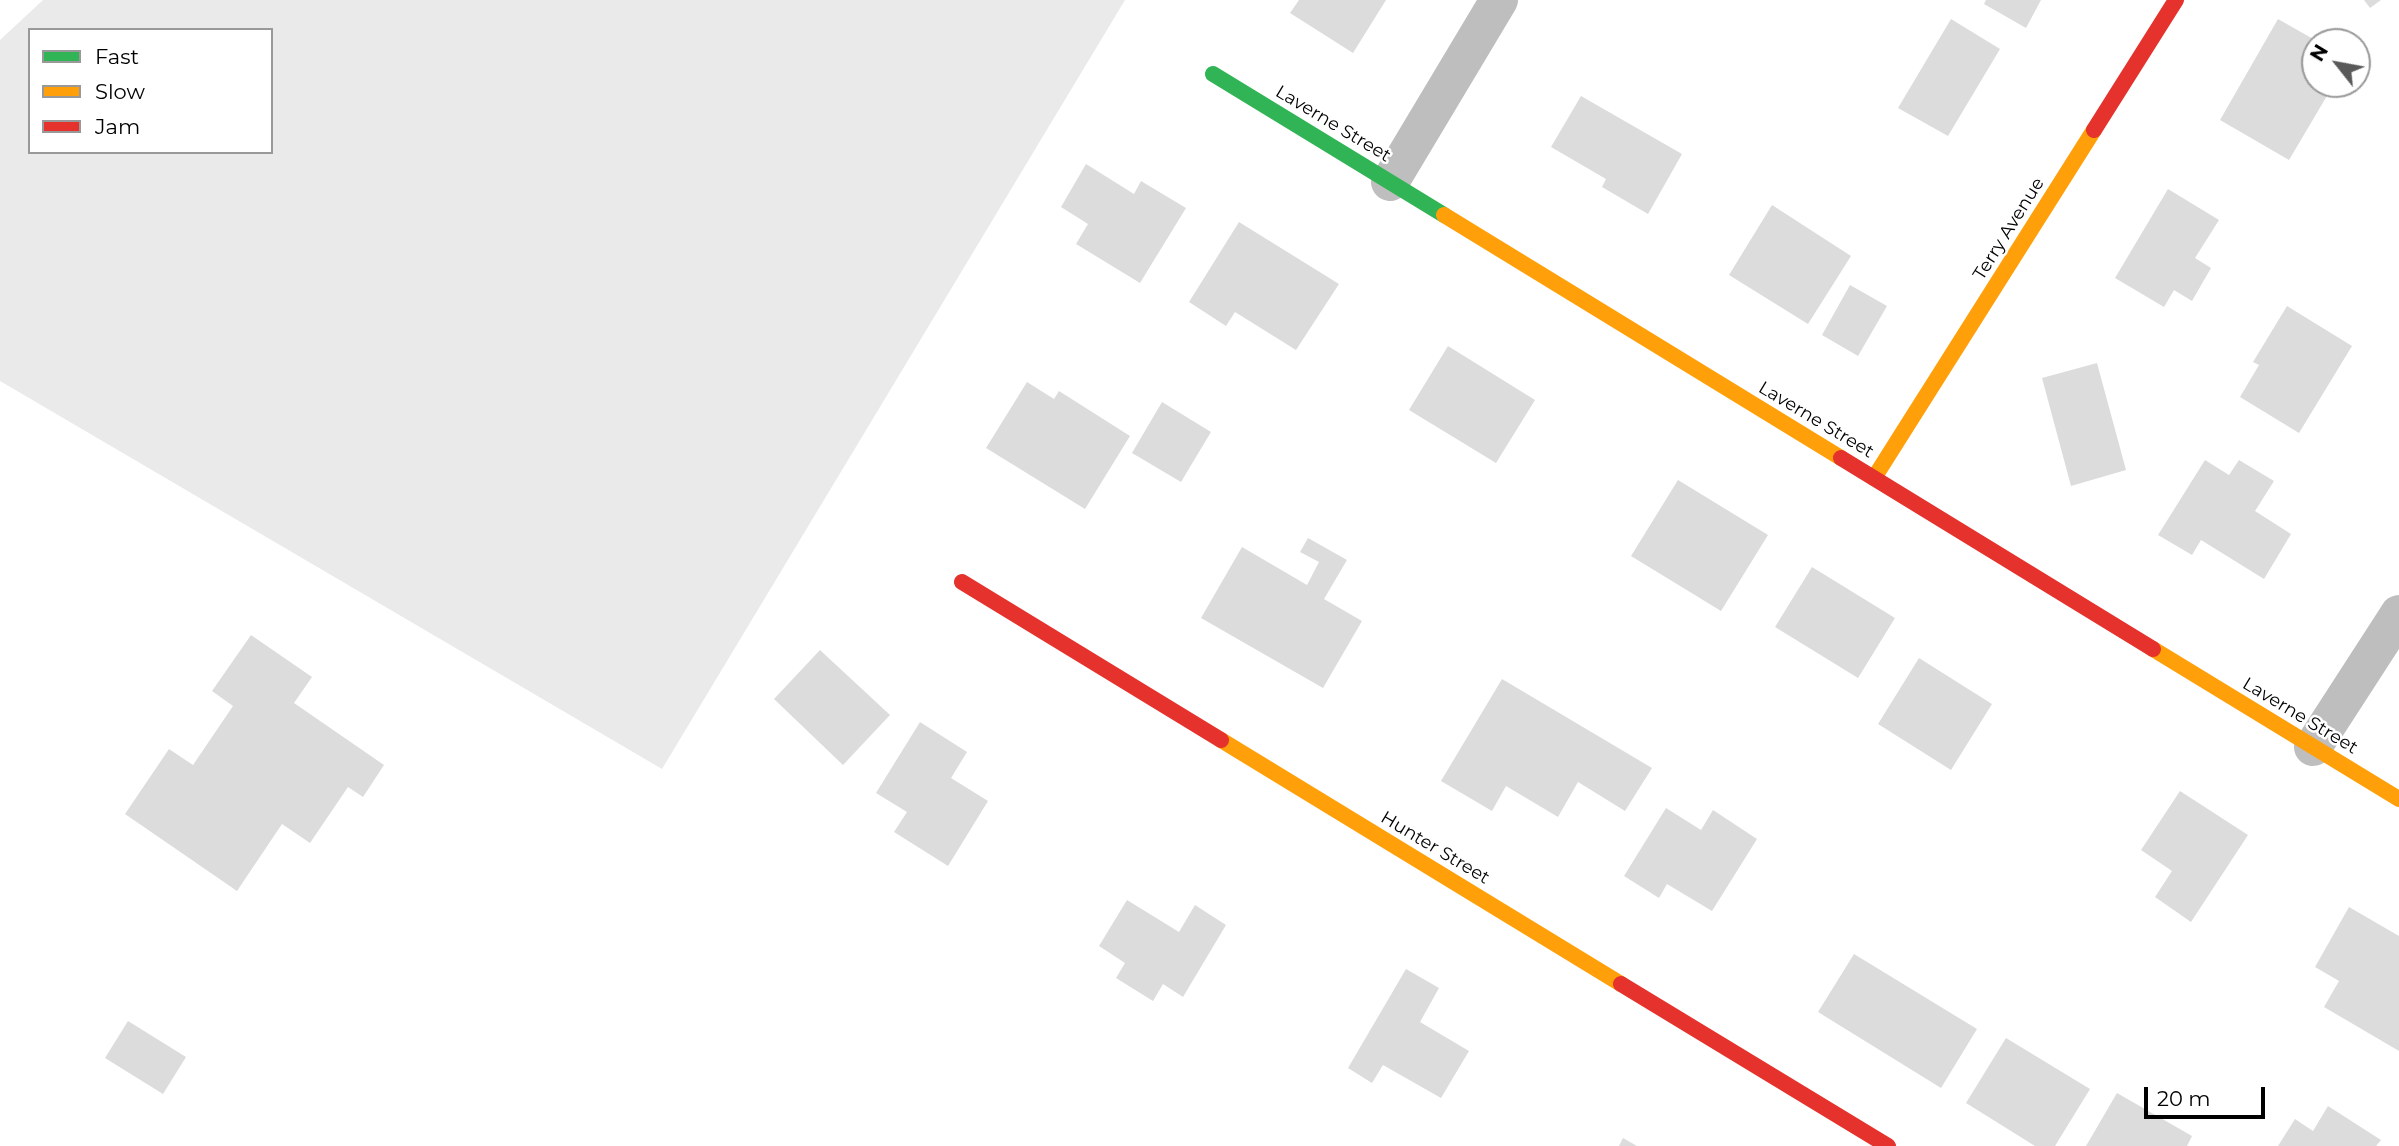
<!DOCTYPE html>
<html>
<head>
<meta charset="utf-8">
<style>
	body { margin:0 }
	#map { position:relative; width:2399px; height:1146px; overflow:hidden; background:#fff; font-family:Montserrat,sans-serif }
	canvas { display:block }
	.legend { position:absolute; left:28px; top:28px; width:245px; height:126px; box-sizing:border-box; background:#fff; border:2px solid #999; margin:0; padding:9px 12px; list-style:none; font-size:21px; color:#000 }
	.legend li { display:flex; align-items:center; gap:14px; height:35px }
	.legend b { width:35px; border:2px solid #999 }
	.north { position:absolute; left:2301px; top:28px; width:70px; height:70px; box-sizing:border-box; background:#fff; border:2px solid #999; border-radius:50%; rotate:301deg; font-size:19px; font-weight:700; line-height:28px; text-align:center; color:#000 }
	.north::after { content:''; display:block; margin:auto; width:24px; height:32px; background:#595959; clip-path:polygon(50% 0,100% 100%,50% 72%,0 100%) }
	.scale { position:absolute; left:2144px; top:1087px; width:121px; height:32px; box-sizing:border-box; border:4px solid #000; border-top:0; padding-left:9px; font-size:21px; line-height:24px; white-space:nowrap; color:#000; -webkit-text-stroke:5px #fff; paint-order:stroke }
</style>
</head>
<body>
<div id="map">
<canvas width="2399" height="1146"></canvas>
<ul class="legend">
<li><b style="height:9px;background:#30b455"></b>Fast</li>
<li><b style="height:9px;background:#ff9f0a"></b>Slow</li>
<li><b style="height:9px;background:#e5322d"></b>Jam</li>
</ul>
<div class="north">N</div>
<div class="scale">20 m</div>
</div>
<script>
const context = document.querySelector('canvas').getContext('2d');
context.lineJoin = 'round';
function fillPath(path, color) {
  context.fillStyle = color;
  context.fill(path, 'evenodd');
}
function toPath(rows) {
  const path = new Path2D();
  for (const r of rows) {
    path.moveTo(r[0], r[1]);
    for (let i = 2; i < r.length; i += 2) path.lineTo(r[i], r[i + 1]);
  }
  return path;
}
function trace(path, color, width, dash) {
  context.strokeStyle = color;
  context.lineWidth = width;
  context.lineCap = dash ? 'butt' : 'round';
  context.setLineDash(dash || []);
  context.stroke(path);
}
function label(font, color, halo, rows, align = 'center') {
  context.font = font + ' Montserrat,sans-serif';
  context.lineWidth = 5;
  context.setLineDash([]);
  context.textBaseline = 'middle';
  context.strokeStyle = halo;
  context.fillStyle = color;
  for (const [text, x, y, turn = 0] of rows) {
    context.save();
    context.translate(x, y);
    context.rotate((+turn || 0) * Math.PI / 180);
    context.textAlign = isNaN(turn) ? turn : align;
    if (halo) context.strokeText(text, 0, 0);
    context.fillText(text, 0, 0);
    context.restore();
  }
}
fillPath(toPath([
	[43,0,1125,0,662,769,0,381,0,40],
	[30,30,271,30,271,152,30,152]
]), '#eaeaea');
fillPath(toPath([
	[1299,0,1386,0,1353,53,1290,13],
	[1986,0,2041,0,2026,28,1984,4],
	[2364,0,2381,0,2370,8],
	[1951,19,2000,49,1948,136,1898,108],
	[2278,19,2315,40,2315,84,2334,84,2289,160,2220,120],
	[1581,96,1682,154,1648,214,1602,187,1606,179,1551,147],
	[1086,164,1134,194,1141,181,1186,208,1140,283,1076,244,1088,224,1061,207],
	[2168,189,2219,220,2195,258,2211,268,2192,301,2174,290,2164,307,2115,278],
	[1772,205,1851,256,1808,324,1729,275],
	[1239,222,1339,284,1296,350,1235,312,1226,326,1189,302],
	[1850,285,1887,306,1858,356,1822,335],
	[2287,306,2352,346,2299,433,2240,397,2259,365,2253,362],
	[1448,346,1535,400,1496,463,1409,410],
	[2097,363,2126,470,2071,486,2042,378],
	[1027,382,1054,399,1059,391,1130,436,1085,509,986,448],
	[1162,402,1211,432,1181,482,1132,453],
	[2205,460,2229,475,2239,460,2274,481,2255,511,2291,534,2264,579,2201,540,2192,555,2158,535],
	[1678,480,1768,535,1721,611,1631,556],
	[1308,538,1347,560,1324,599,1362,621,1323,688,1201,618,1242,547,1307,585,1319,562,1300,552],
	[1812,567,1895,618,1858,678,1775,627],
	[251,635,312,677,294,703,384,765,363,797,348,787,310,843,282,824,237,891,125,814,169,749,193,765,233,706,212,691],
	[820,650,890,715,843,765,774,699],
	[1919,658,1992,704,1951,770,1878,724],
	[1502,679,1652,768,1625,811,1578,782,1558,817,1506,786,1492,811,1441,781],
	[920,722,967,752,951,778,988,801,948,866,894,832,907,812,876,793],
	[2180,791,2248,835,2191,922,2155,897,2172,871,2141,850],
	[1666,808,1701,830,1713,810,1757,839,1712,911,1667,884,1659,898,1624,876],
	[1127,900,1179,932,1195,905,1226,925,1183,997,1163,984,1153,1001,1116,978,1125,963,1099,946],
	[2349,907,2399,936,2399,1051,2324,1007,2339,981,2315,967],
	[1854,954,1977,1029,1941,1088,1818,1012],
	[1406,969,1439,988,1420,1022,1469,1051,1441,1098,1383,1065,1372,1083,1348,1068],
	[128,1021,186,1057,163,1094,105,1058],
	[2006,1038,2090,1089,2055,1146,2035,1146,1966,1103],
	[2117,1093,2192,1136,2187,1146,2086,1146],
	[2328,1106,2381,1140,2376,1146,2278,1146,2295,1119,2313,1131],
	[1623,1138,1637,1146,1619,1146]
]), '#dcdcdc');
trace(toPath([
	[1390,182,1499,0],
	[2313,747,2399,614]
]), '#bebebe', 38);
trace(toPath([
	[1213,74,1444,215]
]), '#30b455', 16);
trace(toPath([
	[1444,215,1841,458],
	[1874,478,2094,130],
	[2153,649,2399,799],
	[1221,740,1621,984]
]), '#ff9f0a', 16);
trace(toPath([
	[2094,130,2176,0],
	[1841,458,2153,649],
	[962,582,1221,740],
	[1621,984,1888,1146]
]), '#e5322d', 16);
label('18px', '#000', '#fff', [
	["Laverne Street",1333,124,31],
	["Terry Avenue",2009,229,-58],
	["Laverne Street",1816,420,31],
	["Laverne Street",2300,716,31],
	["Hunter Street",1435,848,31]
]);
</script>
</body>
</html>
